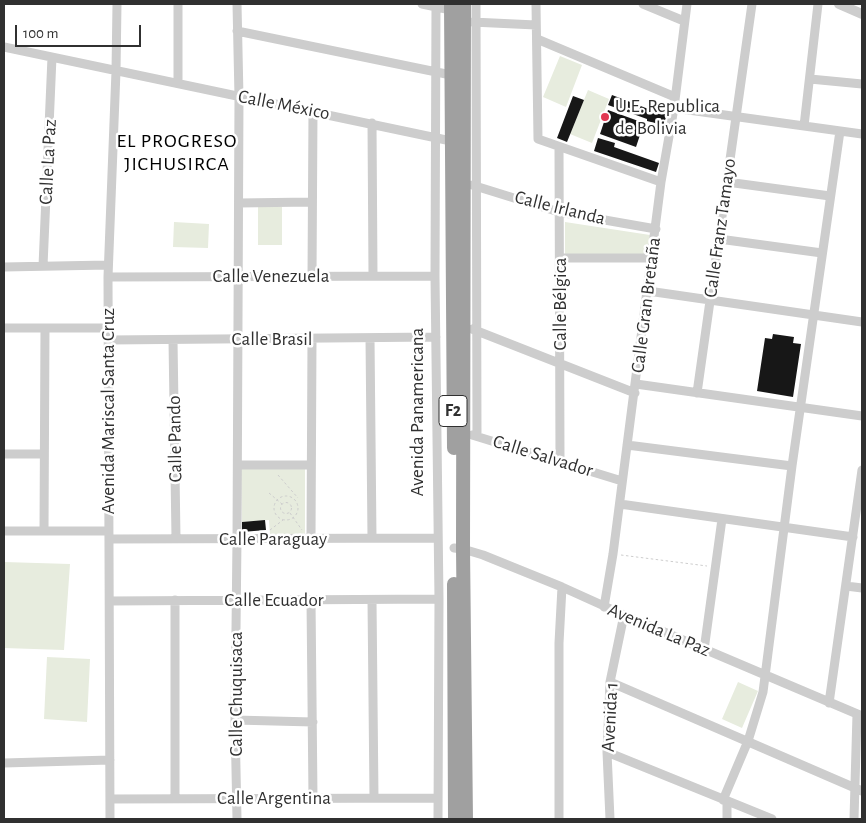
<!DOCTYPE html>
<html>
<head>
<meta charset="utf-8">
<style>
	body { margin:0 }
	#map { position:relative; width:866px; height:823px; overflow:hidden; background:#fff; font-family:"Alegreya Sans",sans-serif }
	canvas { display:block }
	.frame { position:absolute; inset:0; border:5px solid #303030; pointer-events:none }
	.scale { position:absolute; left:15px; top:25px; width:126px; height:22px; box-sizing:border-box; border:2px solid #303030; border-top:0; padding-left:6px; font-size:15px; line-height:18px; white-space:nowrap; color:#303030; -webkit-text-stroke:4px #fff; paint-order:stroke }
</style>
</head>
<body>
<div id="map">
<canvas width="866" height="823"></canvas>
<div class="frame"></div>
<div class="scale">100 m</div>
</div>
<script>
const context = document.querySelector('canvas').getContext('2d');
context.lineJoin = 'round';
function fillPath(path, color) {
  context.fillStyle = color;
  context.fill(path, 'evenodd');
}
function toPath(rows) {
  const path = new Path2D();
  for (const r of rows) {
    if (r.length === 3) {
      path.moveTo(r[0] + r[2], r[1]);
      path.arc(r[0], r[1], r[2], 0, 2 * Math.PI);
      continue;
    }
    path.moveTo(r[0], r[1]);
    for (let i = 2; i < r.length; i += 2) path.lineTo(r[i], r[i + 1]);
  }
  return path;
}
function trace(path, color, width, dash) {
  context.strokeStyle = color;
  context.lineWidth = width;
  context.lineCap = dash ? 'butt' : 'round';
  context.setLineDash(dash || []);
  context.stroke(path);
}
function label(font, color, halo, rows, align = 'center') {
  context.font = font + ' "Alegreya Sans",sans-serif';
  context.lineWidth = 5;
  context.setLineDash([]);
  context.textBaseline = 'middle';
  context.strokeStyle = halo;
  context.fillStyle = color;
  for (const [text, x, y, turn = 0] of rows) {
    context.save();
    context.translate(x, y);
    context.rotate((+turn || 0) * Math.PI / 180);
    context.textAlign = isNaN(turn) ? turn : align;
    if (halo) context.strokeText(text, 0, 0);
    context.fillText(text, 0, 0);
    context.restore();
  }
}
fillPath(toPath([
	[560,56,582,65,566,107,543,97],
	[588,90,609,99,592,143,570,134],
	[258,207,282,207,282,245,258,245],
	[174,222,209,224,208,248,173,247],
	[565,222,650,235,647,256,565,256],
	[241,469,305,469,305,536,270,535,269,520,242,522],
	[4,562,70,564,64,650,4,648],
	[47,657,90,659,87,722,44,719],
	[738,682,758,691,742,728,722,719]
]), '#e7ecde');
fillPath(toPath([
	[612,95,651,110,652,107,661,110,660,112,667,115,663,125,647,121,647,119,608,105],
	[573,96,584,100,567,142,557,138],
	[608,110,644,123,636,147,600,134],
	[598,138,615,143,614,147,659,163,656,172,594,151],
	[773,334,794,337,793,343,801,344,793,397,757,391,765,338,772,339],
	[265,520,266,530,242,532,242,522]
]), '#171717');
trace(toPath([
	[278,475,298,498],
	[269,493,282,504],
	[286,508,12],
	[286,508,5.5],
	[290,513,302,530],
	[270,530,283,520],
	[621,555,707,566]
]), '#cdcdcd', 1, [2.5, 2.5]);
trace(toPath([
	[178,4,178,83],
	[237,4,239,97,237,539,235,720,237,819],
	[422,4,451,10],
	[436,4,435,276,439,599,438,819],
	[476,4,477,436],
	[536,4,538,139,661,182],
	[643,4,684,21],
	[472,22,536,25],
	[237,31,451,75],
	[537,39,675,97],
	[4,47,451,141],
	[810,79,862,84],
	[674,108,862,134],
	[372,123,373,276],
	[804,126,818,4],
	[559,147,560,461],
	[727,182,830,196],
	[472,185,559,212,656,229],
	[239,203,311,202],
	[719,239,822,253],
	[560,258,652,258],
	[43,266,52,57],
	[4,267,108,265],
	[108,277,435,276],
	[312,277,313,111],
	[648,291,862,322],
	[4,328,108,328],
	[472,329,635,393],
	[370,338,372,538],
	[109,340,436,337],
	[173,340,176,538],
	[636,384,862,416],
	[697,393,752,4],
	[472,435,622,481],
	[627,445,792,466],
	[4,454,44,454],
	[238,465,311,465],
	[620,504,853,537],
	[4,531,108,531],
	[44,531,45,328],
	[109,539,437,538],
	[311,539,312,339],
	[454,548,463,549,483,555,562,587,624,615,862,716],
	[846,586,862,588],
	[175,600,175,799],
	[311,600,313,798],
	[372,600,374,798],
	[110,601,439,599],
	[604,607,613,554,661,182,674,108,687,4],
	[704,650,722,519],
	[610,682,862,791],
	[829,703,862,470],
	[235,720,313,722],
	[607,752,772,819],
	[4,763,110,760],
	[110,799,438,798],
	[723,800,748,741,763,692,792,466,840,131],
	[727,801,727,819],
	[110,819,108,277,116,71,117,4],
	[559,819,559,643,562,587],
	[610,819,607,752,610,682,624,615],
	[854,819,857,714]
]), '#cdcdcd', 9);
trace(toPath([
	[839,4,862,14]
]), '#cdcdcd', 10);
trace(toPath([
	[451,4,454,448],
	[464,4,463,549,466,819],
	[454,584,455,819]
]), '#a0a0a0', 14);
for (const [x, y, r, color] of [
	[605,117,5,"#e13852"]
]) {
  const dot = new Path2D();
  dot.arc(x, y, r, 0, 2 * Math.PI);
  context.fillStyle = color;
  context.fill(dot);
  trace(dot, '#fff', 2);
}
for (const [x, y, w] of [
	[453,411,28]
]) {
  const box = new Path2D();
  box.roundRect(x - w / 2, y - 15.5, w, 31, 4);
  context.fillStyle = '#fff';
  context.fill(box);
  trace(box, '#303030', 1);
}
label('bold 18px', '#303030', null, [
	["F2",453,411]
]);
label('19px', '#303030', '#fff', [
	["Calle México",284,105,11],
	["Calle La Paz",48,162,-87],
	["Calle Irlanda",560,208,14],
	["Calle Franz Tamayo",720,228,-82],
	["Calle Venezuela",271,276],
	["Calle Bélgica",560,304,-90],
	["Calle Gran Bretaña",646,305,-83],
	["Calle Brasil",272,339],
	["Avenida Mariscal Santa Cruz",108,411,-90],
	["Avenida Panamericana",417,412,-90],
	["Calle Pando",175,439,-91],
	["Calle Salvador",543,456,17],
	["Calle Paraguay",273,539],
	["Calle Ecuador",274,600],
	["Avenida La Paz",659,630,23],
	["Calle Chuquisaca",236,694,-90],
	["Avenida 1",610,717,-87],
	["Calle Argentina",274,798]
]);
label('19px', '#303030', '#fff', [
	["U.E. Republica",615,106],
	["de Bolivia",615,128]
], 'left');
context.letterSpacing = '1px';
label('20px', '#000', '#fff', [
	["EL PROGRESO",177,141],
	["JICHUSIRCA",177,164]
]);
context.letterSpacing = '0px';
</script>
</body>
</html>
